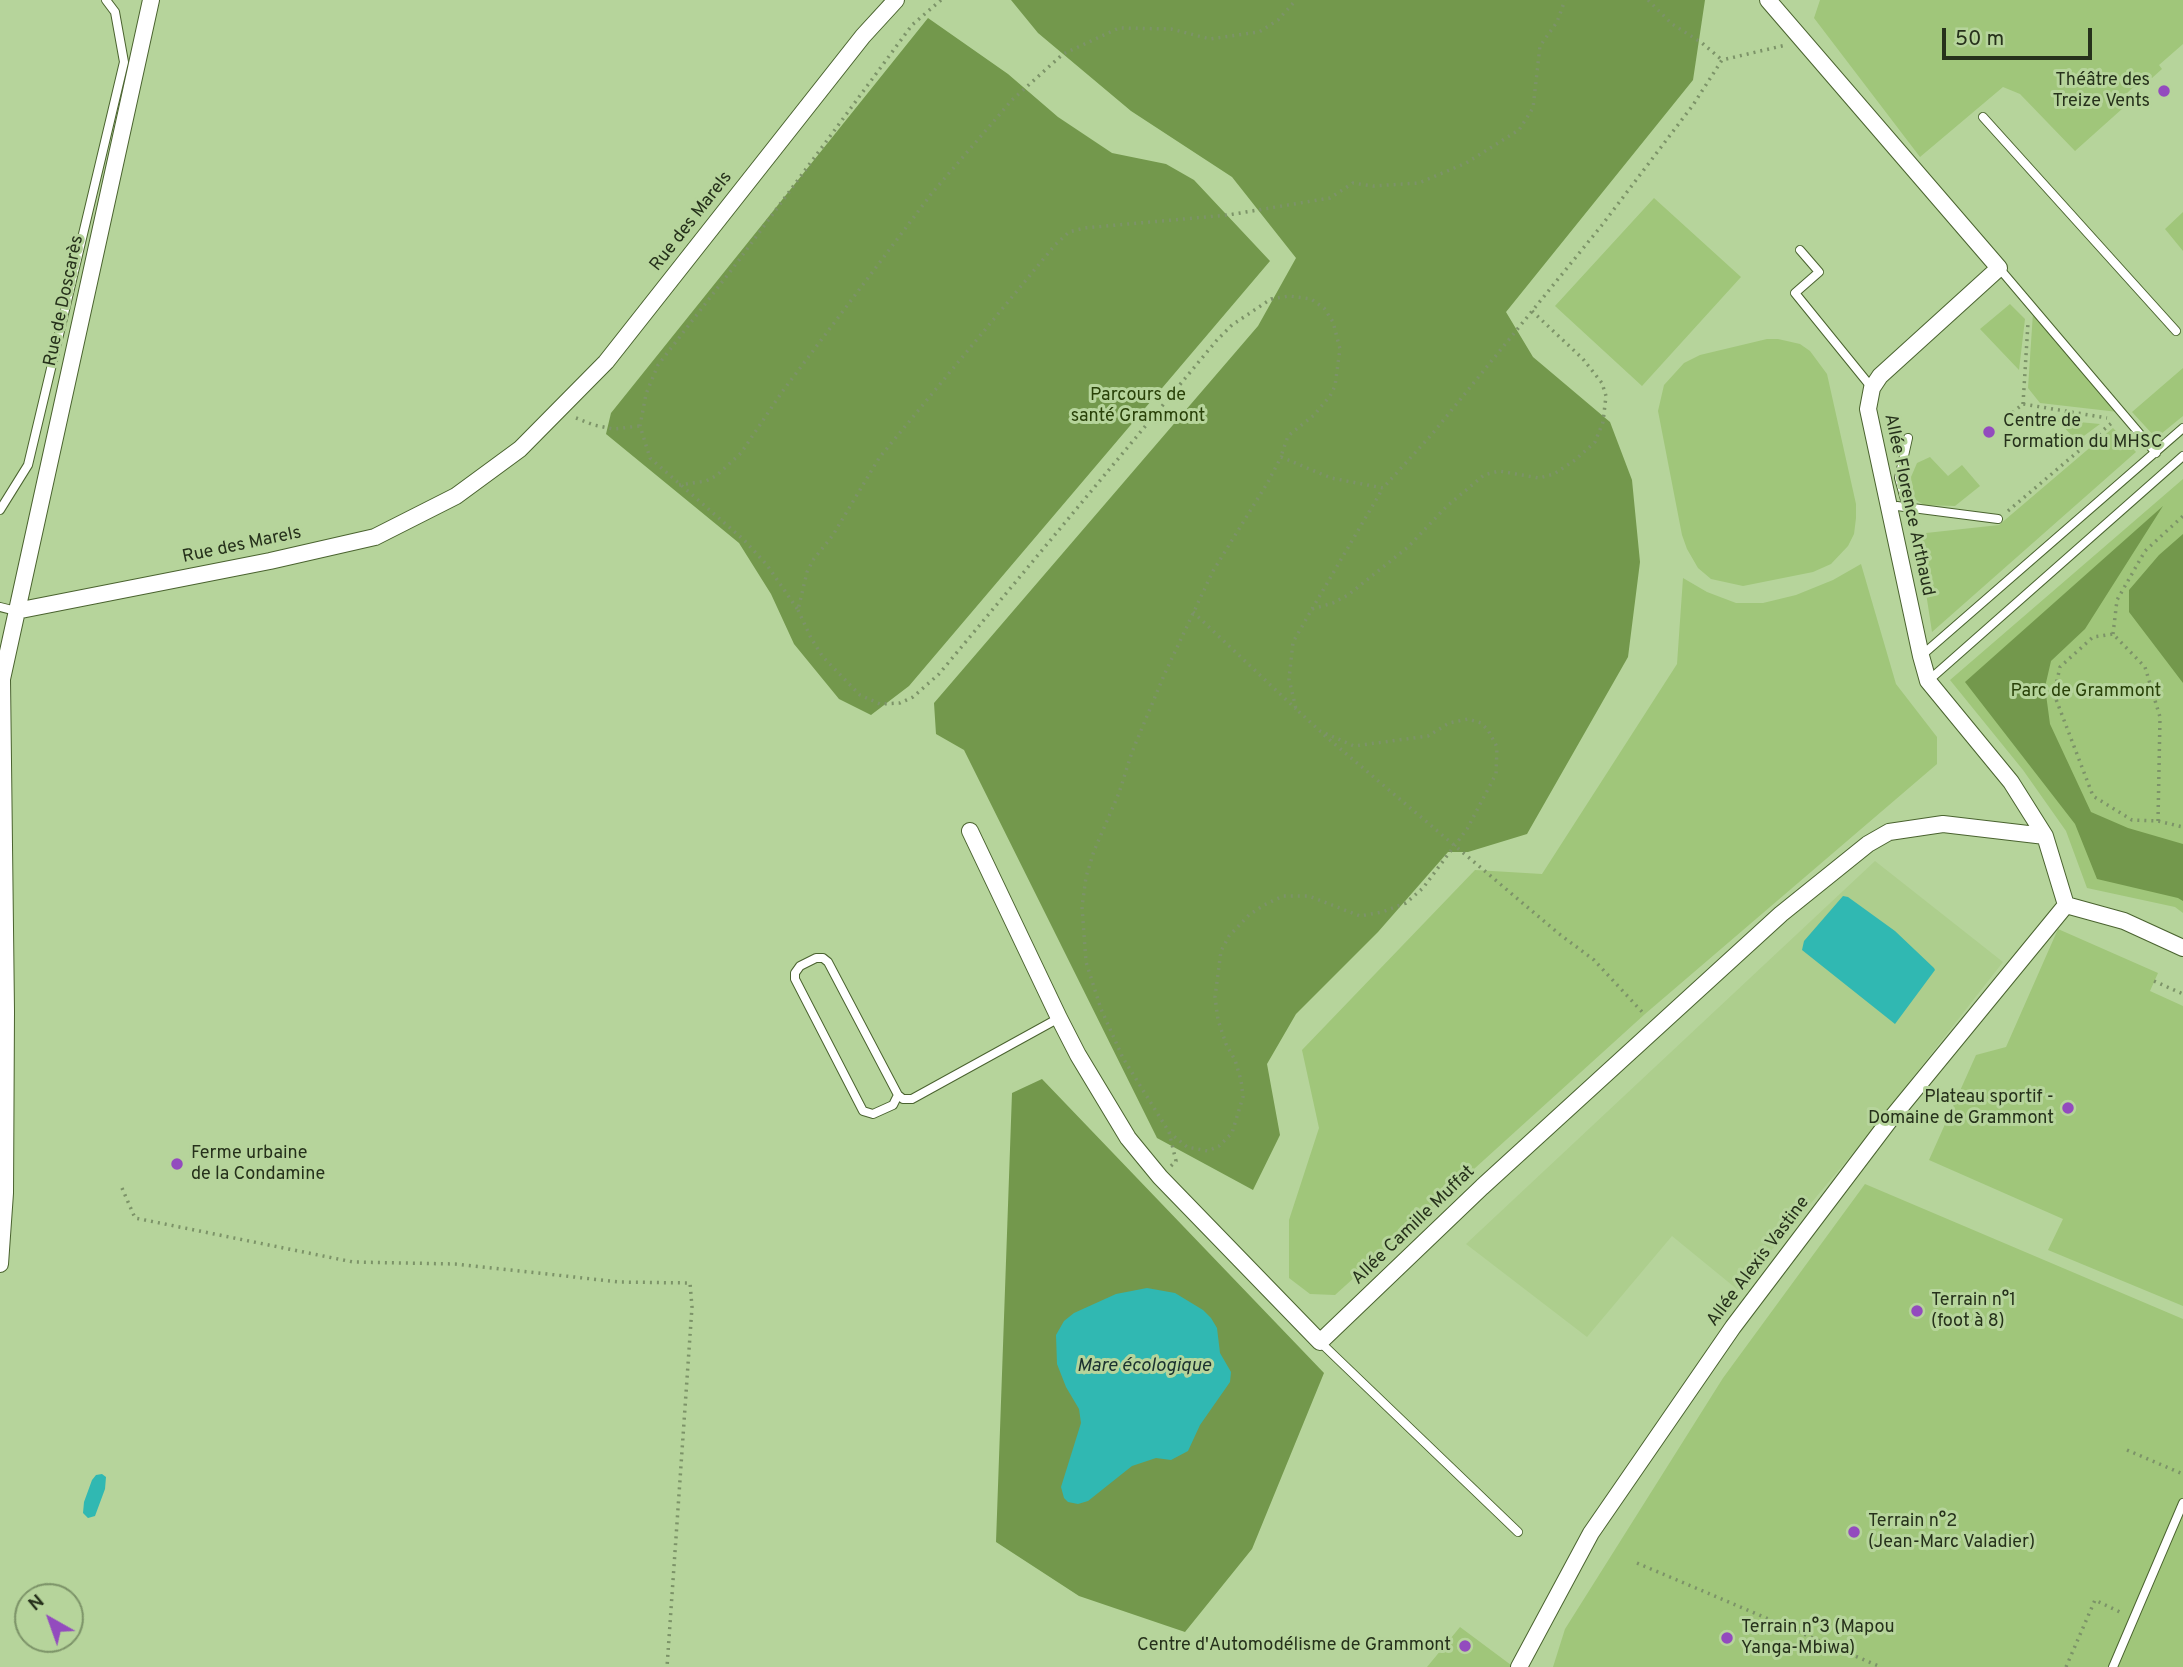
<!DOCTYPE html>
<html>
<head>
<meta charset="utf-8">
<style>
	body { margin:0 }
	#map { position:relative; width:2183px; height:1667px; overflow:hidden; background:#b6d49b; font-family:Overpass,sans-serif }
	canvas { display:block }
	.north { position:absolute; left:14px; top:1583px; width:70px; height:70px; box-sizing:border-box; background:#b6d49b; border:2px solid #7c9368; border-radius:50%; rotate:320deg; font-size:19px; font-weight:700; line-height:28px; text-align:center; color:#26311b }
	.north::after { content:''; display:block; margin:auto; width:24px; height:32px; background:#934bbe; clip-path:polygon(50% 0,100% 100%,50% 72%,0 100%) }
	.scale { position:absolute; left:1942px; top:28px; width:150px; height:32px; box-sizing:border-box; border:4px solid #26311b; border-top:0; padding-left:9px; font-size:21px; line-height:24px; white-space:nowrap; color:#26311b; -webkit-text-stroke:5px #b6d49b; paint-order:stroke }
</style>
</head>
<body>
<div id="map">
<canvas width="2183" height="1667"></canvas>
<div class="north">N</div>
<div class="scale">50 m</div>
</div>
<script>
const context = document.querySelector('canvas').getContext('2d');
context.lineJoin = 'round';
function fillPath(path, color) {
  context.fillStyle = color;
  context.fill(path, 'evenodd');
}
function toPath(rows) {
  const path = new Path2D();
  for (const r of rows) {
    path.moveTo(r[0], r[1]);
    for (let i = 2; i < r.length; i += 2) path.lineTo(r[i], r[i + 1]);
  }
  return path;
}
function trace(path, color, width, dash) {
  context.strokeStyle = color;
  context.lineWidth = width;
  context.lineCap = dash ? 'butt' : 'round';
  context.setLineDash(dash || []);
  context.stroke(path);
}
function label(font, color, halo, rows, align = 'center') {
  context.font = font + ' Overpass,sans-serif';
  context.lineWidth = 6;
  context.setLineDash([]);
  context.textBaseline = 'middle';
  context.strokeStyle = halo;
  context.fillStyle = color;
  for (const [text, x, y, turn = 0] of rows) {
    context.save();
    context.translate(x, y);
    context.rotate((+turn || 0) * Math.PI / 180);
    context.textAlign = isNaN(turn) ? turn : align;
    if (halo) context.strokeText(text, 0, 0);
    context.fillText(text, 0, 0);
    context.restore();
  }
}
fillPath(toPath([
	[1875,861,2003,962,1859,1146,1738,1290,1672,1236,1587,1337,1466,1244]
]), '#adce8d');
fillPath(toPath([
	[1820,0,2183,0,2183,44,2159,65,2162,69,2152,78,2148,74,2127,93,2132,100,2075,151,2020,94,2003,87,1920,157,1814,18],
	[1654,198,1741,277,1642,386,1555,306],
	[2183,212,2183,251,2165,229],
	[2010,304,2025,319,2019,370,1980,329],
	[2033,313,2118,412,2040,403,2028,388],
	[1767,339,1778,339,1800,344,1810,351,1827,374,1856,504,1856,518,1854,534,1848,546,1831,564,1813,572,1743,586,1711,579,1698,568,1687,549,1682,535,1658,411,1664,385,1684,363,1700,355],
	[2183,368,2183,416,2156,438,2132,412],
	[2057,420,2100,424,2077,441],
	[2113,428,2136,452,1932,632,1917,534,1999,525],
	[1930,457,1948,476,1962,465,1980,486,1955,506,1924,505,1913,498,1911,477,1917,463],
	[2183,479,2183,913,2175,907,2087,888,2066,831,2023,770,1950,680],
	[1861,564,1896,684,1937,737,1937,764,1645,1014,1335,1295,1310,1294,1289,1278,1289,1220,1319,1128,1302,1050,1475,870,1542,874,1677,664,1683,578,1707,592,1736,603,1763,603,1796,595,1833,580],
	[2058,929,2158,973,2150,991,2183,1006,2183,1306,2048,1250,2063,1219,1929,1160,1976,1055,2006,1047],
	[1865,1184,2183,1319,2183,1667,1553,1667,1565,1629,1723,1378],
	[1460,1627,1511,1665,1510,1667,1427,1667]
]), '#a0c67a');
fillPath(toPath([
	[1011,0,1705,0,1693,80,1506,312,1533,357,1610,422,1632,480,1640,562,1628,657,1527,834,1468,852,1448,852,1378,932,1296,1014,1267,1064,1280,1135,1253,1190,1157,1138,964,750,936,734,934,703,1258,326,1296,258,1232,177,1131,111,1038,33],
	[928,18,1008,74,1058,117,1112,153,1166,164,1194,180,1270,261,909,686,871,715,839,699,794,644,771,594,739,543,606,434,611,413],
	[2163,506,2085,629,2051,661,2045,687,2050,724,2091,812,2128,828,2183,844,2183,901,2178,898,2097,879,2075,824,1965,682],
	[2183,534,2183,683,2129,612,2129,590,2159,555],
	[1042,1079,1324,1373,1252,1549,1185,1632,1079,1596,996,1542,1012,1093]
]), '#73984c');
fillPath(toPath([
	[1843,896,1848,897,1895,931,1934,968,1935,970,1895,1024,1802,950,1804,941],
	[1147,1288,1175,1293,1203,1310,1211,1318,1217,1328,1220,1353,1231,1372,1230,1382,1200,1425,1188,1451,1171,1460,1156,1458,1132,1466,1088,1501,1078,1504,1068,1502,1064,1498,1061,1487,1081,1423,1079,1409,1066,1387,1057,1364,1056,1335,1064,1321,1074,1313,1116,1294],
	[102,1474,106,1477,105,1489,95,1516,88,1518,83,1513,84,1502,92,1480,96,1475]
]), '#30b8b2');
const lane = toPath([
	[1983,117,2176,331],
	[1800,250,1819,272,1795,293,1872,388],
	[1999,268,2156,453],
	[1907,507,1899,478,1908,438],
	[0,510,28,465,124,62,115,12,106,0],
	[1889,510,1897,506,1998,519],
	[0,607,16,611],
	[1921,656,2183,428],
	[1928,681,2183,456],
	[898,1095,893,1105,873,1114,863,1111,795,979,795,973,800,966,816,958,823,958,828,962,898,1095,903,1099,912,1099,1059,1018],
	[1320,1342,1518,1532],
	[2113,1667,2183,1503]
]);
const street = toPath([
	[1768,0,1999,268,1880,376,1872,388,1868,409,1921,656,1928,681,2011,782,2045,836,2066,905],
	[16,611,270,561,375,537,456,496,520,449,606,362,863,36,896,0],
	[970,831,1059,1018,1078,1055,1128,1138,1160,1177,1320,1342,1482,1187,1781,914,1868,844,1889,832,1943,824,2045,836],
	[2066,905,2124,921,2183,948],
	[0,1264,5,1193,6,1011,2,679,151,0],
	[1519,1667,1591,1533,1733,1327,1889,1121,2066,905]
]);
trace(lane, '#4a632f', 10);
trace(street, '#4a632f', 18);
trace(toPath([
	[941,0,912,25,736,264,658,365,646,394,640,426,650,458,744,540,767,565,798,610,807,572,813,560,833,535,879,458,1055,245,1069,232,1084,228,1228,215,1330,198,1353,183,1373,186,1419,183,1466,163,1519,130,1533,108,1540,46,1557,22,1565,0],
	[1648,0,1672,24,1702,43,1722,60],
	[2023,404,2028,323],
	[2007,417,2023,404,2107,418],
	[576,418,594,425,613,429,640,426],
	[679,485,706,481,716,476,741,453,782,392,932,193,1012,100,1063,54,1119,28,1171,29,1210,39,1259,32,1278,20,1296,0],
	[2008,511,2114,421],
	[1312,609,1383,488],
	[798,610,811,638,823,657,860,695,880,704,900,703,913,697,939,674,1217,340,1232,325,1271,299,1289,296,1311,299,1324,308,1333,322,1340,349,1335,386,1330,396,1314,415,1288,436,1281,456],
	[1193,612,1296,709],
	[2113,634,2117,600,2145,551,2183,516],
	[1324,735,1558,933,1594,960,1645,1015],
	[2158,821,2160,717,2145,667,2113,634,2093,637,2060,667,2054,694,2093,796,2132,820,2158,821,2183,827],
	[2154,981,2183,994],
	[1169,1132,1187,1147,1208,1151,1219,1146,1232,1133,1243,1097,1241,1080,1235,1060,1226,1044,1218,1020,1215,997,1221,951,1229,936,1249,915,1264,905,1283,896,1309,896,1360,916,1382,912,1406,903,1423,888,1467,829,1496,774,1497,747,1488,730,1481,723,1468,719,1449,723,1428,736,1354,746,1320,731,1296,709,1289,679,1293,642,1312,609,1333,603,1348,595,1408,547,1446,507,1484,475,1499,471,1539,478,1554,474,1575,460,1595,442,1603,422,1606,396,1602,383,1583,359,1532,311],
	[1171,1166,1176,1161,1169,1132,1123,1058,1101,1009,1086,962,1082,907,1086,877,1094,851,1119,793,1132,752,1165,673,1213,571,1268,482,1281,457,1331,478,1383,488,1433,433,1602,225,1693,105,1722,60,1786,45],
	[122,1188,135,1218,353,1262,455,1264,620,1282,690,1283,692,1307,667,1667],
	[2127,1450,2183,1474],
	[1637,1563,1881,1667],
	[2066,1667,2095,1600,2122,1613]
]), '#7c9368', 3.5, [2, 5]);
trace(lane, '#fff', 8);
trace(street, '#fff', 16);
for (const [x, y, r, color] of [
	[2164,91,7,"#934bbe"],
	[1989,432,7,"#934bbe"],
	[2068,1108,7,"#934bbe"],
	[177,1164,7,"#934bbe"],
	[1917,1311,7,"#934bbe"],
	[1854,1532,7,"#934bbe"],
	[1727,1638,7,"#934bbe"],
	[1465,1646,7,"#934bbe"]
]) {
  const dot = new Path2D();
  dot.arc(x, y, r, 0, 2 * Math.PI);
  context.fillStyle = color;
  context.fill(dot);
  trace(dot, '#b6d49b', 2.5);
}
label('18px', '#26311b', '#b6d49b', [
	["Théâtre des",2150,81,"right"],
	["Treize Vents",2150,102,"right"],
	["Centre de",2003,422],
	["Formation du MHSC",2003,443],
	["Plateau sportif -",2054,1098,"right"],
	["Domaine de Grammont",2054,1119,"right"],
	["Ferme urbaine",191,1154],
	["de la Condamine",191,1175],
	["Terrain n°1",1931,1301],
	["(foot à 8)",1931,1322],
	["Terrain n°2",1868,1522],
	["(Jean-Marc Valadier)",1868,1543],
	["Terrain n°3 (Mapou",1741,1628],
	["Yanga-Mbiwa)",1741,1649],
	["Centre d'Automodélisme de Grammont",1451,1646,"right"]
], 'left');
label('18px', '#26311b', '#b6d49b', [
	["Rue des Marels",692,222,-52],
	["Rue de Doscarès",65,301,-78],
	["Allée Florence Arthaud",1908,505,78],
	["Rue des Marels",242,546,-12],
	["Allée Camille Muffat",1414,1226,-44],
	["Allée Alexis Vastine",1759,1262,-53]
]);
label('18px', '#294108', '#b6d49b', [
	["Parcours de",1138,396],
	["santé Grammont",1138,417],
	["Parc de Grammont",2086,692]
]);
label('italic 19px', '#1b3130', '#b6d49b', [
	["Mare écologique",1144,1367]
]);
</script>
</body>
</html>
